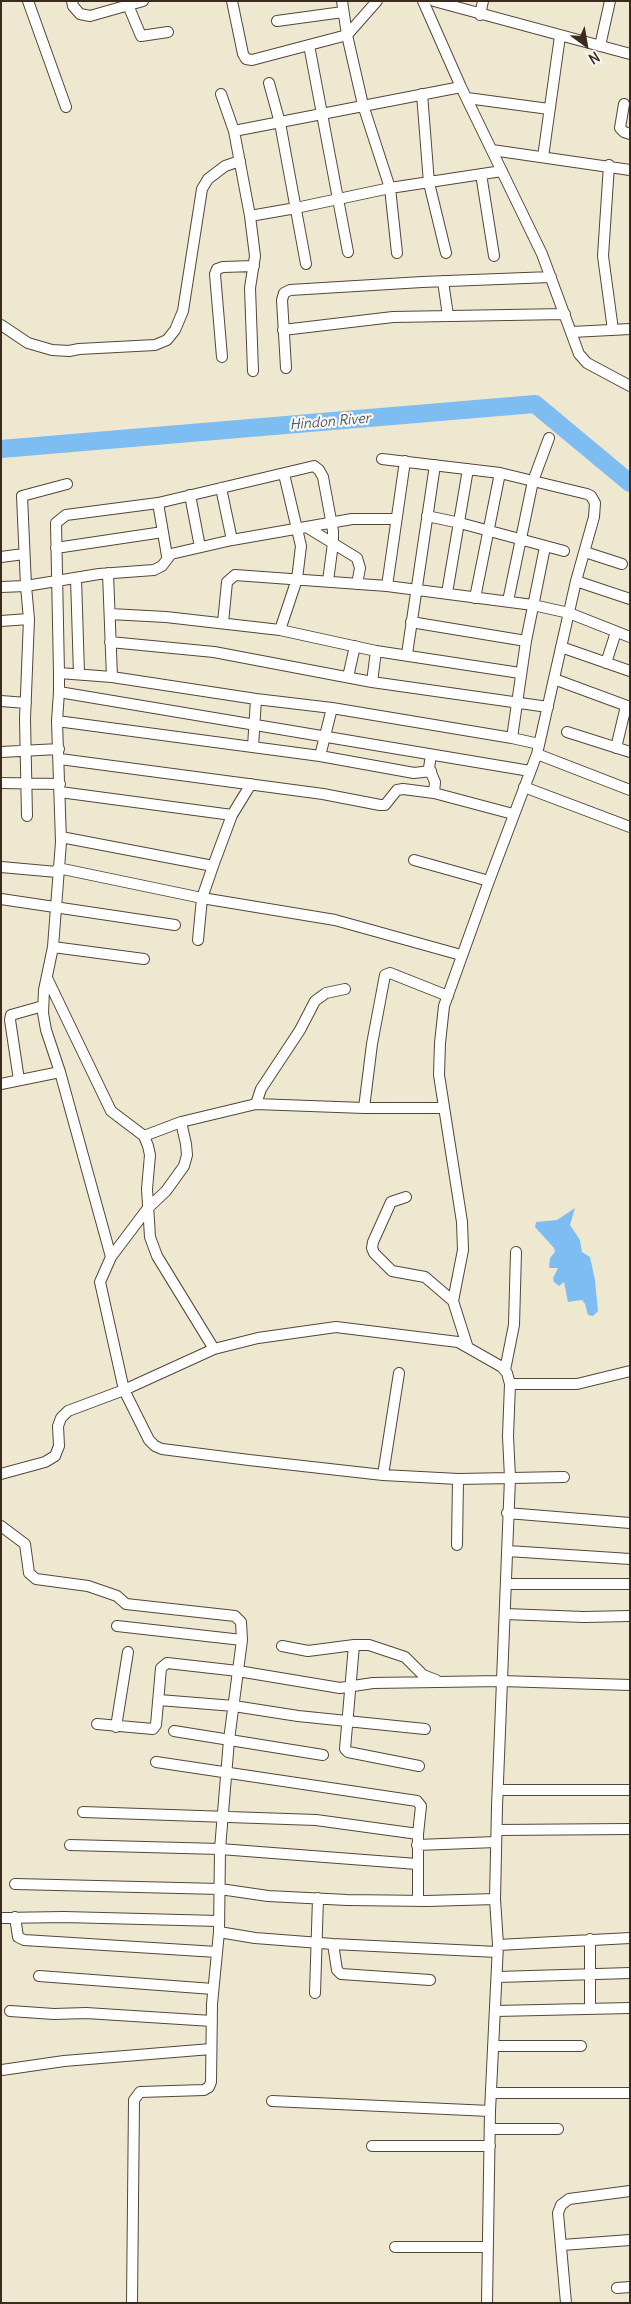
<!DOCTYPE html>
<html>
<head>
<meta charset="utf-8">
<style>
	body { margin:0 }
	#map { position:relative; width:631px; height:2304px; overflow:hidden; background:#eee8d1; font-family:Delius,sans-serif }
	canvas { display:block }
	.frame { position:absolute; inset:0; border:2px solid #3b2a1e; pointer-events:none }
	.north { position:absolute; left:561px; top:20px; width:50px; height:50px; -webkit-text-stroke:4px #f6f6f2; paint-order:stroke; rotate:148deg; font-size:14px; font-weight:700; line-height:20px; text-align:center; color:#3b2a1e }
	.north::after { content:''; display:block; margin:auto; width:18px; height:22px; background:#3b2a1e; clip-path:polygon(50% 0,100% 100%,50% 72%,0 100%) }
</style>
</head>
<body>
<div id="map">
<canvas width="631" height="2304"></canvas>
<div class="frame"></div>
<div class="north">N</div>
</div>
<script>
const context = document.querySelector('canvas').getContext('2d');
context.lineJoin = 'round';
function fillPath(path, color) {
  context.fillStyle = color;
  context.fill(path, 'evenodd');
}
function toPath(rows) {
  const path = new Path2D();
  for (const r of rows) {
    path.moveTo(r[0], r[1]);
    for (let i = 2; i < r.length; i += 2) path.lineTo(r[i], r[i + 1]);
  }
  return path;
}
function trace(path, color, width, dash) {
  context.strokeStyle = color;
  context.lineWidth = width;
  context.lineCap = dash ? 'butt' : 'round';
  context.setLineDash(dash || []);
  context.stroke(path);
}
function label(font, color, halo, rows, align = 'center') {
  context.font = font + ' Delius,sans-serif';
  context.lineWidth = 4.5;
  context.setLineDash([]);
  context.textBaseline = 'middle';
  context.strokeStyle = halo;
  context.fillStyle = color;
  for (const [text, x, y, turn = 0] of rows) {
    context.save();
    context.translate(x, y);
    context.rotate((+turn || 0) * Math.PI / 180);
    context.textAlign = isNaN(turn) ? turn : align;
    if (halo) context.strokeText(text, 0, 0);
    context.fillText(text, 0, 0);
    context.restore();
  }
}
fillPath(toPath([
	[575,1208,570,1225,580,1240,582,1252,590,1257,595,1280,598,1311,593,1316,588,1315,585,1304,582,1300,568,1302,564,1282,559,1286,554,1282,553,1278,558,1268,549,1268,550,1258,555,1252,554,1248,535,1227,536,1222,557,1220]
]), '#7ebdf2');
trace(toPath([
	[1,449,535,404,630,483]
]), '#7ebdf2', 18);
const minor = toPath([
	[28,1,66,107],
	[72,1,73,6,80,14,90,16,143,1],
	[232,1,243,54,246,59,252,60,347,35,377,1],
	[342,1,347,35,363,105,390,188,397,253],
	[423,1,461,87,542,254,579,354,587,363,630,386],
	[434,1,630,54],
	[128,5,141,36,168,32],
	[480,15,483,1],
	[277,21,343,12],
	[309,45,348,252],
	[600,46,610,1],
	[269,83,280,123,306,264],
	[221,94,234,131,250,216,255,256,250,288,253,371],
	[422,94,429,183,446,253],
	[467,98,549,109],
	[624,104,620,128,624,132,630,134],
	[234,131,461,87],
	[492,150,630,170],
	[543,157,560,36],
	[609,165,603,256,613,330],
	[481,174,494,256],
	[250,216,296,208,390,188,502,171],
	[443,281,448,316],
	[1,325,28,343,52,350,69,351,79,349,155,345,167,340,175,330,183,311,202,189,208,179,225,166,240,161],
	[283,330,393,317,565,314],
	[572,332,630,329],
	[222,357,215,274,217,269,223,267,254,266],
	[286,368,282,300,284,293,290,290,422,282,551,277],
	[382,459,500,473,587,494,591,496,595,503,594,517,576,581,537,754,489,881,444,1006,440,1043,439,1075,462,1222,463,1250,453,1301,467,1345],
	[67,484,22,496,26,586,99,574,154,570,162,566,171,554,232,540,352,519,396,519],
	[221,488,232,540],
	[190,495,200,547],
	[158,503,167,556],
	[427,516,460,523,564,551],
	[308,528,357,558,360,568,357,584],
	[56,548,163,532],
	[585,552,622,564],
	[1,557,24,554],
	[108,573,112,677],
	[76,578,79,674],
	[328,581,333,543,333,531,323,477,319,470,314,466,158,503,66,515,56,523,59,673,112,677,256,699,332,708,512,738,526,641,545,547],
	[576,581,630,599],
	[387,586,405,461],
	[1,587,26,586,29,619,1,621],
	[447,593,468,469],
	[475,598,500,473],
	[508,601,533,481,549,438],
	[110,614,166,617,280,630,376,651,520,673],
	[411,622,526,641],
	[223,623,227,582,235,575,387,586,533,605,569,613,630,637],
	[280,630,297,579,301,546,284,474],
	[110,642,214,652,372,682,548,707],
	[561,647,630,671],
	[407,654,435,465],
	[606,663,616,632],
	[59,673,59,692,530,771],
	[348,677,355,646],
	[554,679,630,707],
	[372,682,376,651],
	[59,692,57,721,61,842,53,947,44,990,43,1013,46,1030,60,1072,111,1257],
	[1,701,26,703],
	[57,721,320,756,414,773,431,771],
	[567,732,630,752],
	[512,738,539,744],
	[253,747,256,699],
	[616,748,626,706],
	[1,752,59,749],
	[537,754,630,790],
	[431,755,429,768,435,782,434,793],
	[320,756,332,708],
	[60,759,323,794,380,805,385,805,397,790,403,789,434,793,513,814],
	[1,783,60,784],
	[524,787,630,827],
	[60,792,232,815],
	[27,816,25,719,29,619],
	[61,837,213,866],
	[414,860,489,881],
	[1,867,57,872],
	[58,868,202,898,335,920,461,955],
	[1,899,175,925],
	[198,940,202,898,213,866,232,815,251,784],
	[53,947,144,959],
	[47,978,111,1111,144,1136,148,1146,150,1155,147,1189,150,1237,157,1256,214,1349],
	[19,1080,10,1020,11,1015,43,1006],
	[1,1084,60,1072],
	[256,1104,261,1089,300,1030,315,1001,326,993,345,989],
	[364,1108,372,1044,385,975,390,973,448,996],
	[181,1122,186,1144,187,1155,184,1166,166,1191,148,1208,111,1257,100,1282,124,1390,149,1440,155,1446,162,1449,249,1460,383,1475,458,1479,564,1477],
	[144,1136,181,1122,256,1104,364,1108,444,1108],
	[406,1197,391,1202,373,1242,372,1248,374,1253,392,1271,425,1277,453,1301],
	[505,1370,514,1325,516,1252],
	[510,1384,577,1384,630,1371],
	[1,1474,45,1462,55,1456,59,1446,58,1426,61,1418,68,1411,124,1390,214,1349,258,1338,336,1327,458,1342,502,1367,507,1373,510,1384,508,1436,510,1478,497,1807,495,1899,498,1945,490,2111,487,2303],
	[383,1475,399,1373],
	[507,1513,630,1523],
	[1,1526,25,1544,29,1573,36,1579,88,1586,117,1596,126,1604,235,1616,241,1622,242,1640,229,1740,220,1849,219,1932,212,2004,211,2082,209,2087,204,2090,140,2092,134,2100,132,2303],
	[457,1545,458,1479],
	[508,1551,630,1559],
	[506,1584,630,1584],
	[505,1614,584,1617,630,1616],
	[117,1626,242,1640],
	[354,1645,345,1749,348,1752,419,1766],
	[282,1646,308,1651,354,1645,369,1645,405,1657,423,1675,436,1680],
	[159,1700,234,1706,298,1716,425,1729],
	[97,1724,153,1729,156,1725,161,1668,167,1663,238,1671,340,1688,373,1683,501,1681,630,1685],
	[116,1727,128,1652],
	[174,1731,323,1755],
	[156,1762,417,1801,421,1806,418,1834,418,1900],
	[498,1790,630,1790],
	[83,1812,316,1820,418,1834],
	[497,1830,630,1829],
	[70,1845,220,1849,417,1864],
	[417,1845,496,1842],
	[15,1884,220,1889,268,1896,347,1900,427,1901,495,1899],
	[15,1917,18,1937,24,1940,217,1952],
	[1,1918,64,1917,219,1921],
	[219,1932,255,1938,333,1944,497,1952],
	[590,1939,590,2009],
	[333,1944,337,1970,341,1974,430,1980],
	[498,1945,630,1938],
	[39,1976,213,1989],
	[497,1977,630,1973],
	[315,1993,318,1898],
	[10,2011,54,2014,86,2013,212,2021],
	[496,2011,630,2008],
	[493,2046,581,2046],
	[2,2070,64,2061,211,2049],
	[492,2093,630,2093],
	[272,2101,490,2111],
	[490,2129,558,2129],
	[372,2146,490,2146],
	[562,2245,630,2240],
	[395,2247,488,2247],
	[617,2288,630,2287],
	[566,2303,558,2213,561,2205,569,2199,630,2191]
]);
trace(minor, '#564639', 12);
trace(minor, '#fff', 10);
label('italic 14px', '#4f565e', '#f6f6f2', [
	["Hindon River",330,422,-5]
]);
</script>
</body>
</html>
